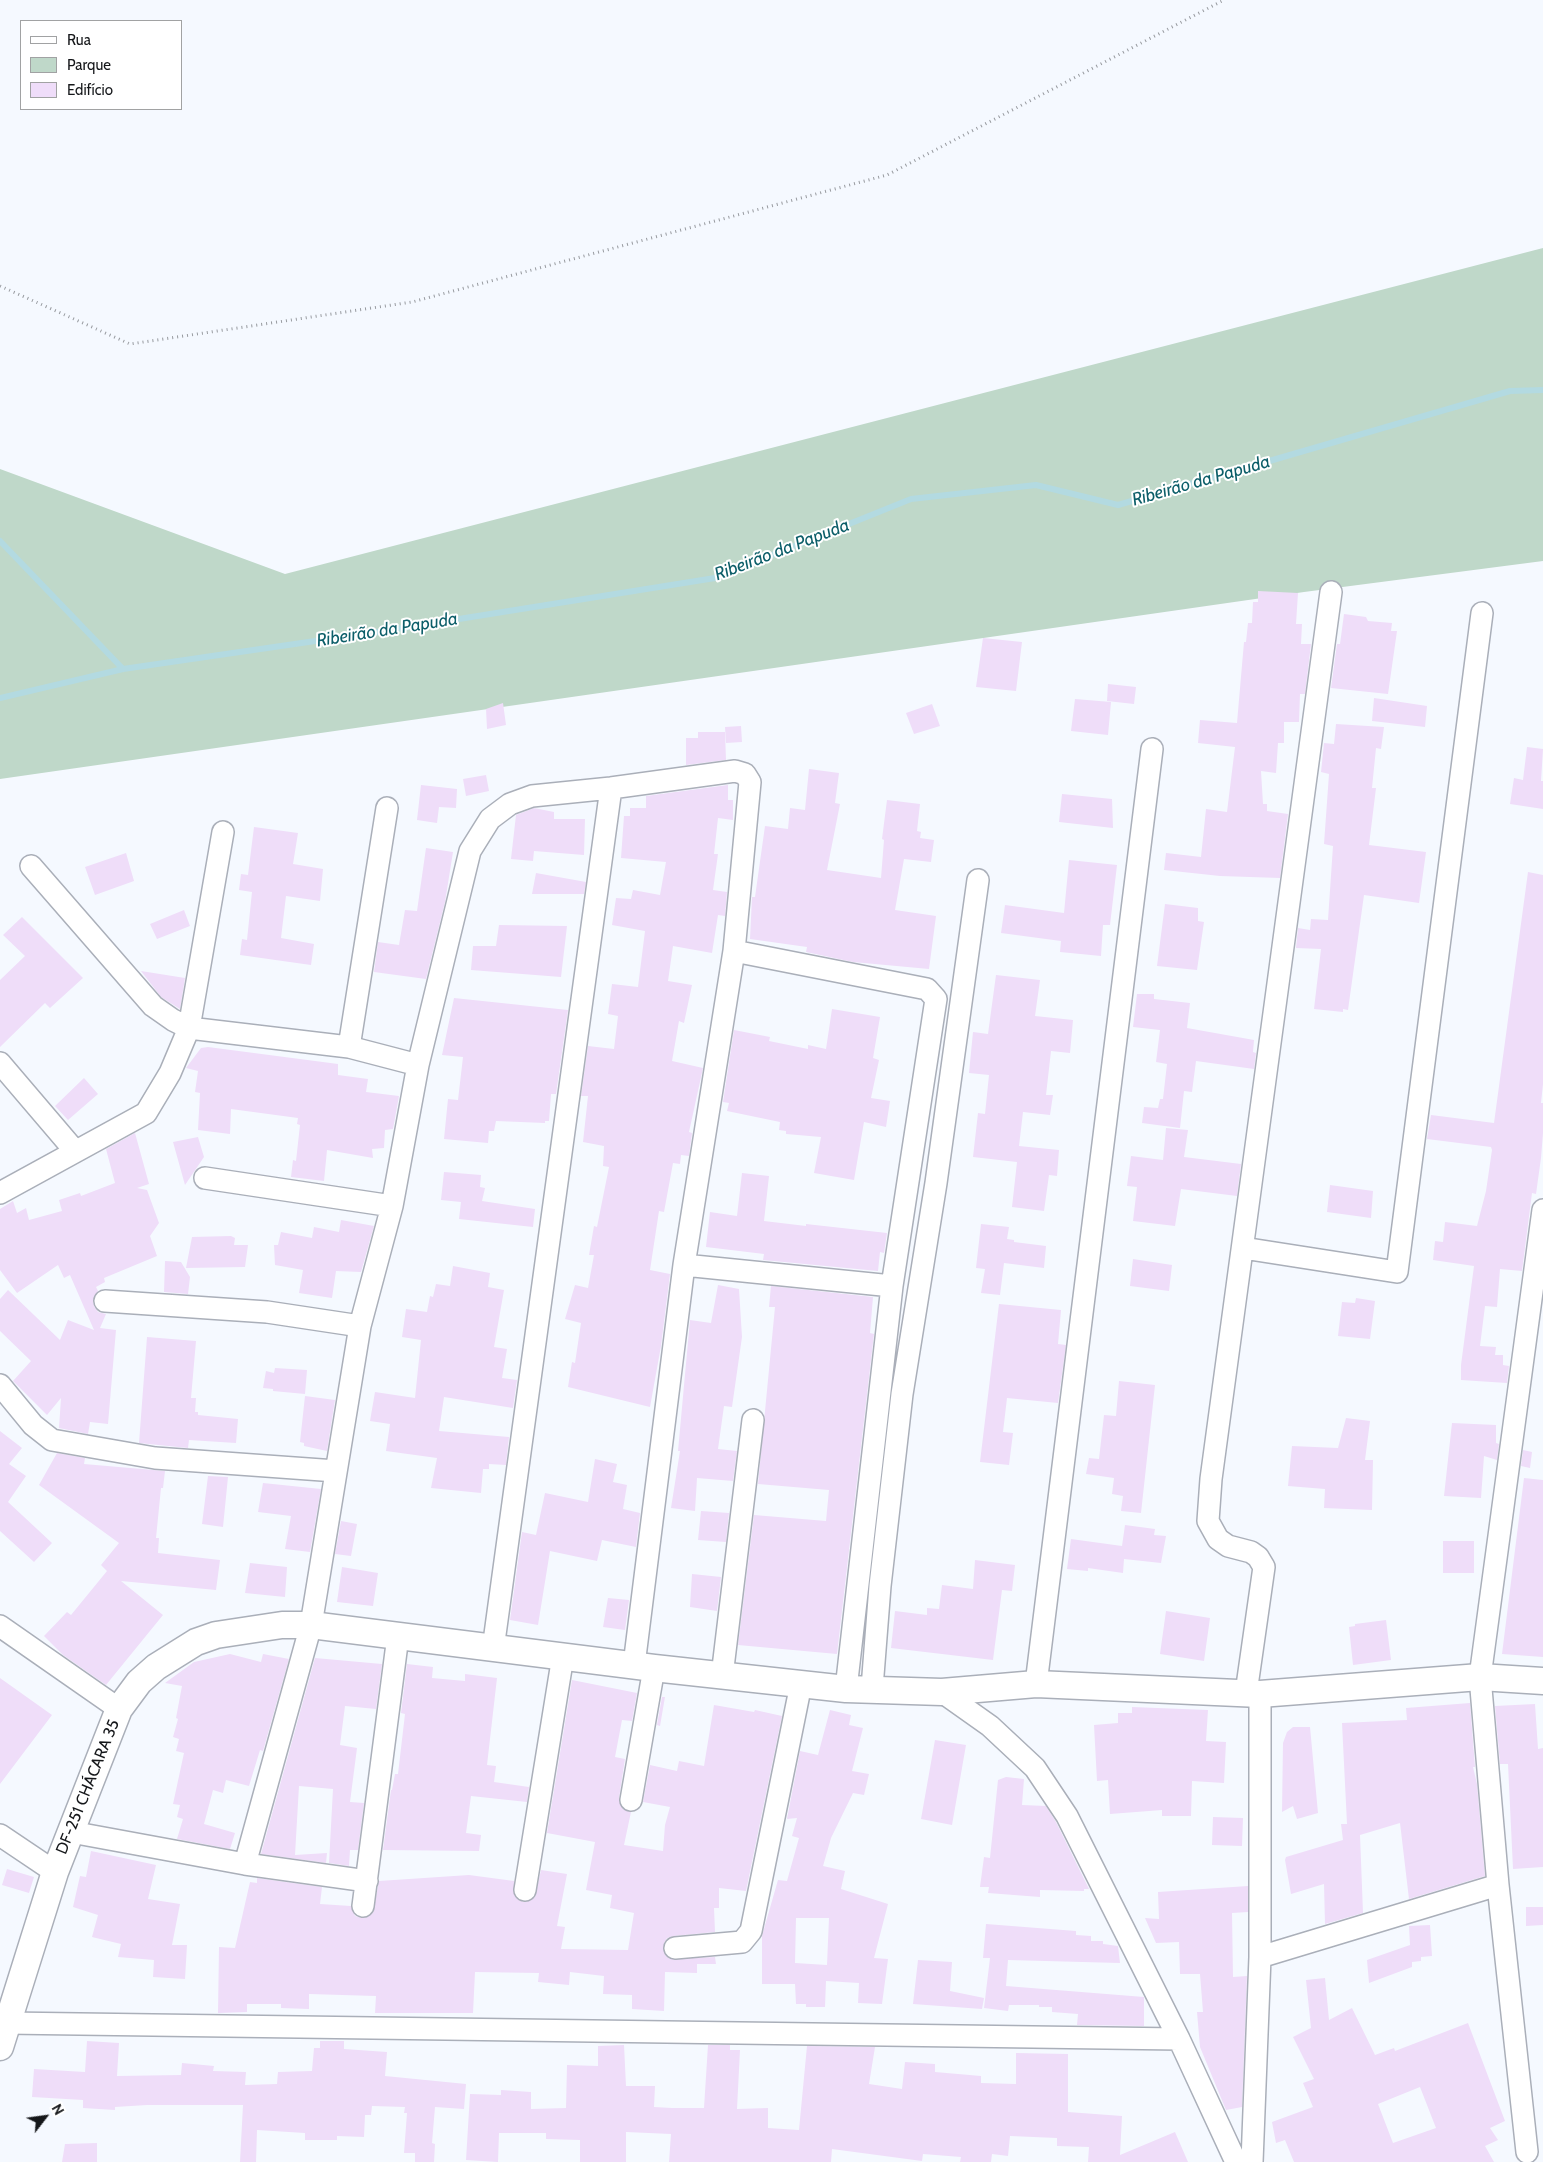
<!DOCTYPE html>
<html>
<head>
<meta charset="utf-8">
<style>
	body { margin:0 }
	#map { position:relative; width:1543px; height:2162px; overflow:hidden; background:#f5f9ff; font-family:Cabin,sans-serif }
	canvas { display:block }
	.legend { position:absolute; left:20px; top:20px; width:162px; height:90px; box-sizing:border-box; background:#fff; border:1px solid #a1a2a3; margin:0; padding:6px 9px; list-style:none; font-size:15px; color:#15171a }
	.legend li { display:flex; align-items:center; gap:10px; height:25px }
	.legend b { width:25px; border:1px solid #a1a2a3 }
	.north { position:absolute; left:20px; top:2092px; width:50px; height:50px; -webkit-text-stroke:4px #fff; paint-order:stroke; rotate:60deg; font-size:14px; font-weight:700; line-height:20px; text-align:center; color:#15171a }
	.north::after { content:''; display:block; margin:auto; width:18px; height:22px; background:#15171a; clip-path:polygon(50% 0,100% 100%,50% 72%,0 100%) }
</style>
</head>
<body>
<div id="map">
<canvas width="1543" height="2162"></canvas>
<ul class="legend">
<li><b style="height:6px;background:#fff"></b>Rua</li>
<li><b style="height:14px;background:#bfd8c9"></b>Parque</li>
<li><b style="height:14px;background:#efddf9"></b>Edifício</li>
</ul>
<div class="north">N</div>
</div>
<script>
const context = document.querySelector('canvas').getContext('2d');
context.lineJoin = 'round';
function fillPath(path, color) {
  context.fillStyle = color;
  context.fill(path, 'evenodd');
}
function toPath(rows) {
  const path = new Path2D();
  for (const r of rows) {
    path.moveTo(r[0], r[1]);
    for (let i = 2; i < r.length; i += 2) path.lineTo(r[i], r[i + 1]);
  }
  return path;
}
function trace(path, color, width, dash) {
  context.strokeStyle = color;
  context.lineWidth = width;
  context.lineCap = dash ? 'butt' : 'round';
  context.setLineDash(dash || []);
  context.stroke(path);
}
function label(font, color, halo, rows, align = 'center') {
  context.font = font + ' Cabin,sans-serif';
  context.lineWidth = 4;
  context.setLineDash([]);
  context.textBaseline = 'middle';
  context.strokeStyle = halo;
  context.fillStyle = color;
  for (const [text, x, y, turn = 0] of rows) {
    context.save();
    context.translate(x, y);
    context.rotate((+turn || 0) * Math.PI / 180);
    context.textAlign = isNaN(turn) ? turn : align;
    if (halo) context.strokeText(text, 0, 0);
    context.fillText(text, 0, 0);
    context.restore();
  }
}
fillPath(toPath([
	[1543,248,1543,561,1304,592,0,779,0,469,285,574]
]), '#bfd8c9');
trace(toPath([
	[0,541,123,669],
	[0,698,123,669,384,631,715,578,911,499,1036,485,1118,505,1510,391,1543,390]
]), '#b3dae1', 6);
fillPath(toPath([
	[1258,591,1298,593,1296,624,1302,624,1301,644,1311,644,1305,694,1300,694,1299,722,1284,722,1284,743,1278,743,1276,773,1261,771,1263,804,1267,804,1267,811,1288,814,1280,878,1220,876,1164,870,1166,853,1201,857,1206,809,1227,812,1235,747,1198,743,1200,720,1237,723,1244,642,1246,642,1248,623,1252,623,1253,602,1258,602],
	[1344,614,1366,617,1368,621,1392,623,1391,631,1397,631,1388,694,1331,688,1337,644,1340,644],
	[983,638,1022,642,1016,691,976,687],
	[1108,684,1136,687,1134,704,1107,701],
	[1374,698,1427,706,1425,727,1372,721],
	[1075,699,1111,702,1108,735,1071,731],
	[503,703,506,725,487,729,486,709],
	[932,704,940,726,914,734,906,713],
	[1336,724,1384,727,1381,749,1376,748,1372,788,1376,788,1369,845,1426,852,1419,903,1364,895,1348,1010,1343,1009,1343,1012,1314,1009,1321,949,1296,948,1298,928,1310,930,1311,919,1328,920,1333,846,1324,844,1329,774,1321,772,1324,743,1334,744],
	[741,726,742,742,726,743,725,727],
	[698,732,725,732,726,760,686,765,686,738,698,738],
	[1527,747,1543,749,1541,781,1543,781,1543,809,1510,804,1514,778,1523,780],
	[809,769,839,773,835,803,840,804,827,870,881,878,884,840,882,839,887,800,920,804,917,831,921,832,920,838,934,840,931,862,904,859,895,910,936,916,929,969,853,962,806,952,807,947,750,939,752,897,755,897,765,826,788,829,790,808,805,810],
	[486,775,489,791,466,796,463,779],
	[421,785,457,789,456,808,439,807,437,823,417,820],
	[728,785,728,800,733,800,733,820,718,818,714,854,718,854,713,890,727,892,725,916,718,915,712,953,673,946,668,981,692,985,684,1023,679,1021,672,1061,703,1068,689,1132,692,1133,689,1156,681,1155,680,1164,673,1163,664,1212,659,1211,650,1270,670,1274,661,1346,650,1407,568,1387,572,1362,575,1363,581,1323,565,1319,575,1285,588,1288,594,1255,589,1255,594,1226,597,1227,609,1167,603,1166,604,1146,583,1142,588,1096,581,1096,588,1046,614,1049,618,1016,608,1014,612,984,638,987,645,931,612,925,616,898,631,899,633,890,660,895,666,862,621,858,624,816,630,816,630,808,646,808,646,796],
	[1062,794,1112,799,1113,828,1059,822],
	[534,808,554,812,554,819,585,819,584,855,534,851,533,861,511,859,516,815],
	[254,827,298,833,293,864,323,869,320,901,286,896,281,938,314,944,311,965,240,955,242,939,247,940,252,892,239,890,241,874,248,875],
	[426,848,453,852,445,902,426,979,374,972,378,942,399,945,405,910,417,911],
	[126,853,134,881,95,895,85,867],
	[1069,860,1117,865,1110,925,1103,925,1101,956,1060,952,1061,941,1001,933,1005,905,1064,913],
	[1528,872,1543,875,1543,1084,1541,1103,1543,1103,1543,1133,1541,1158,1536,1194,1532,1193,1522,1271,1500,1269,1497,1307,1485,1306,1480,1346,1496,1347,1495,1355,1503,1355,1503,1365,1509,1366,1507,1383,1461,1380,1461,1365,1474,1266,1433,1260,1435,1241,1443,1242,1445,1222,1477,1226,1486,1191,1492,1150,1491,1147,1427,1139,1431,1115,1494,1123],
	[536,873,586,882,584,894,532,894],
	[1165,904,1198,908,1198,921,1204,922,1197,970,1157,966],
	[184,910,190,926,157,939,150,924],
	[22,917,83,978,50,1008,45,1003,0,1047,0,980,25,956,3,935],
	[499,925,567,926,561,977,471,970,473,946,496,946],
	[141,971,185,978,180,1009,161,997],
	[996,975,1040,980,1035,1016,1073,1020,1070,1053,1051,1051,1046,1095,1053,1095,1050,1115,1023,1112,1019,1146,1059,1150,1057,1176,1049,1175,1044,1211,1012,1207,1017,1162,973,1157,978,1113,985,1114,989,1075,969,1073,973,1032,988,1034],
	[1137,994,1154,994,1154,999,1190,1003,1187,1028,1254,1040,1253,1052,1256,1053,1254,1069,1196,1061,1192,1092,1184,1091,1180,1128,1142,1123,1144,1107,1158,1108,1160,1099,1163,1099,1167,1064,1156,1062,1160,1030,1133,1027],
	[454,998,568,1010,556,1094,551,1094,549,1121,545,1121,545,1123,496,1121,494,1131,489,1131,488,1143,444,1139,448,1099,458,1100,463,1057,442,1055],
	[832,1009,880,1017,873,1058,879,1060,871,1098,890,1101,886,1127,864,1122,854,1180,814,1173,821,1137,786,1134,786,1131,779,1130,780,1122,727,1111,729,1103,723,1102,734,1030,770,1037,769,1041,808,1049,808,1045,826,1049],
	[208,1047,338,1064,338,1075,368,1079,366,1092,399,1096,393,1129,385,1130,384,1148,372,1149,373,1158,327,1150,324,1181,291,1177,293,1160,296,1161,300,1125,297,1124,298,1118,231,1109,230,1134,198,1130,200,1093,195,1092,198,1071,186,1068,201,1048],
	[84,1078,98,1094,68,1120,55,1106],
	[1166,1128,1188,1130,1184,1157,1241,1164,1237,1196,1181,1189,1175,1226,1133,1221,1137,1187,1127,1186,1131,1156,1163,1160],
	[135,1133,149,1184,137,1188,147,1190,159,1223,150,1236,157,1256,104,1278,105,1282,96,1287,98,1291,93,1300,94,1306,98,1312,106,1314,100,1328,116,1330,108,1424,90,1422,88,1434,59,1428,61,1398,47,1415,13,1381,31,1361,0,1331,0,1299,8,1290,60,1340,68,1320,94,1330,70,1275,64,1278,58,1265,17,1293,0,1270,0,1209,13,1201,17,1213,26,1208,29,1220,62,1211,59,1200,80,1193,81,1196,115,1183,106,1149],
	[198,1137,204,1157,185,1185,173,1142],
	[444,1172,481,1175,480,1187,485,1188,482,1201,535,1209,533,1227,459,1219,461,1202,441,1200],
	[742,1173,769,1176,764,1221,806,1226,806,1224,887,1233,884,1253,880,1252,878,1271,763,1260,764,1254,706,1247,710,1212,737,1216],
	[1330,1185,1373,1191,1371,1218,1327,1212],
	[341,1220,374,1226,361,1272,336,1271,332,1298,299,1293,303,1270,275,1265,274,1245,278,1245,281,1232,312,1238,314,1227,339,1232],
	[981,1224,1009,1227,1007,1239,1014,1240,1014,1242,1046,1246,1044,1268,1004,1263,1000,1295,981,1293,985,1269,976,1268],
	[231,1236,235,1238,234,1245,248,1245,245,1267,186,1268,192,1237],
	[1133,1259,1172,1265,1169,1291,1130,1286],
	[165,1261,181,1262,190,1277,188,1294,164,1292],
	[453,1266,490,1273,488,1287,504,1290,494,1347,507,1349,502,1378,517,1380,513,1408,444,1397,439,1431,509,1437,506,1465,489,1464,489,1469,483,1469,481,1493,431,1488,437,1458,386,1451,390,1424,370,1421,375,1392,415,1398,421,1340,402,1337,406,1309,427,1312,430,1296,433,1297,436,1284,450,1286],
	[718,1285,739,1289,742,1337,732,1407,724,1406,718,1449,737,1451,733,1481,697,1478,695,1511,671,1508,680,1451,678,1451,690,1320,711,1323],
	[771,1286,873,1297,870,1333,874,1334,837,1654,738,1645,754,1515,826,1521,829,1490,758,1484,775,1307,769,1307],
	[1356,1298,1375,1301,1370,1339,1338,1336,1342,1302,1355,1303],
	[999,1304,1061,1310,1058,1344,1066,1345,1058,1403,1007,1398,1003,1432,1013,1433,1009,1465,980,1462],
	[147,1337,196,1341,191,1398,196,1398,195,1412,198,1412,198,1415,238,1419,236,1443,189,1440,188,1448,139,1443],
	[275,1368,307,1370,305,1394,273,1391,273,1389,263,1388,266,1371,274,1373],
	[1119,1381,1155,1385,1141,1513,1121,1511,1123,1496,1112,1494,1114,1478,1086,1474,1089,1458,1099,1459,1104,1415,1116,1416],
	[305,1396,335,1400,327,1451,304,1446,304,1443,300,1442],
	[1346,1418,1370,1421,1365,1460,1373,1460,1372,1510,1324,1508,1325,1489,1288,1486,1292,1446,1338,1448],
	[1452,1423,1496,1425,1496,1443,1499,1444,1497,1460,1484,1456,1481,1498,1444,1496],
	[0,1431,22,1448,9,1464,26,1476,8,1502,52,1543,34,1562,0,1531],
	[1523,1450,1532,1452,1530,1468,1521,1466],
	[57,1453,85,1458,84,1464,165,1471,163,1488,161,1488,156,1538,159,1538,158,1553,220,1560,216,1590,121,1581,163,1615,106,1685,63,1655,44,1636,67,1612,71,1615,107,1571,101,1565,119,1543,39,1485],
	[595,1459,617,1464,613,1482,627,1485,623,1509,640,1513,636,1547,602,1540,597,1561,550,1551,538,1625,510,1620,522,1532,536,1535,545,1493,588,1502],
	[208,1476,228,1477,223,1527,202,1524],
	[1524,1478,1543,1480,1543,1657,1502,1654],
	[263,1483,321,1489,310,1552,285,1549,291,1516,258,1512],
	[701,1511,729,1513,726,1542,698,1540],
	[341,1521,357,1524,351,1556,335,1554],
	[1125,1525,1155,1529,1154,1535,1166,1536,1161,1563,1124,1559,1123,1573,1088,1568,1088,1571,1067,1569,1071,1539,1122,1546],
	[1443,1541,1474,1541,1474,1573,1443,1573],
	[975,1560,1015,1565,1012,1591,1002,1590,993,1660,891,1648,895,1611,927,1615,927,1608,939,1609,942,1585,973,1589],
	[250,1563,287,1567,285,1597,245,1593],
	[342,1567,378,1573,373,1606,337,1602],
	[692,1574,721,1577,717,1611,690,1607],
	[608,1598,629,1600,625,1630,603,1627],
	[1166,1611,1210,1618,1204,1661,1160,1654],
	[1386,1620,1391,1660,1353,1665,1349,1627,1355,1626,1355,1624],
	[230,1654,261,1662,263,1654,289,1659,263,1751,260,1750,249,1786,226,1780,223,1793,213,1790,204,1824,235,1833,230,1849,177,1839,183,1819,177,1817,180,1805,173,1804,184,1753,176,1751,179,1739,173,1737,178,1719,176,1718,182,1686,165,1683,194,1662],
	[315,1658,382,1664,376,1709,345,1706,340,1745,357,1748,350,1802,364,1803,358,1850,350,1850,349,1866,329,1863,333,1789,299,1786,295,1855,327,1853,326,1863,261,1854],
	[407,1664,433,1667,432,1678,465,1681,465,1674,497,1678,487,1765,496,1766,494,1782,529,1787,527,1802,471,1796,466,1833,481,1835,479,1851,383,1850,391,1790,392,1790,395,1774,398,1774,405,1714,401,1713],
	[0,1678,52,1715,0,1784],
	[572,1680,637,1693,632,1721,622,1720,615,1757,625,1759,619,1798,623,1809,631,1812,624,1845,663,1851,665,1825,670,1807,643,1802,650,1765,677,1771,679,1761,704,1766,714,1705,754,1712,755,1710,782,1716,746,1891,719,1888,719,1908,714,1908,715,1932,674,1936,667,1938,664,1943,665,1955,670,1959,715,1957,716,1964,697,1964,697,1973,665,1972,664,2011,632,2009,632,1995,603,1994,604,1976,570,1972,569,1985,538,1982,539,1973,475,1972,473,2013,375,2013,376,1996,309,1994,309,2009,281,2008,281,2004,247,2004,247,2012,218,2013,219,1947,235,1948,250,1882,257,1883,257,1878,322,1887,320,1904,351,1906,355,1916,362,1918,373,1913,379,1881,469,1875,514,1881,514,1895,523,1902,535,1897,541,1870,567,1874,557,1926,565,1927,561,1949,628,1950,634,1913,610,1908,612,1895,586,1890,595,1842,547,1833],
	[662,1697,665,1697,660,1726,657,1725],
	[1470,1703,1475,1767,1473,1767,1477,1784,1485,1876,1409,1899,1400,1823,1360,1835,1363,1913,1325,1924,1324,1884,1291,1894,1285,1860,1286,1857,1343,1840,1341,1824,1347,1824,1342,1723,1407,1720,1406,1708],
	[1535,1704,1538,1749,1543,1748,1543,1867,1513,1869,1508,1764,1500,1764,1495,1706],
	[1132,1707,1208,1710,1206,1741,1226,1742,1224,1783,1192,1781,1191,1816,1162,1816,1162,1810,1110,1814,1108,1780,1097,1781,1094,1725,1118,1723,1118,1713,1132,1713],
	[830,1710,851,1715,849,1725,863,1728,852,1771,869,1774,864,1795,853,1793,831,1838,823,1866,845,1871,841,1889,888,1904,874,1958,888,1959,882,2004,858,2003,859,1983,826,1981,825,2007,806,2007,806,2004,796,2004,795,1984,762,1984,762,1936,778,1880,787,1881,799,1838,792,1836,797,1818,787,1819,800,1751,818,1755],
	[796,1918,829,1918,827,1965,795,1963],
	[1293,1727,1310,1727,1318,1813,1297,1819,1293,1806,1282,1812,1283,1743,1287,1732],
	[935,1740,966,1745,952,1825,921,1819],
	[1006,1777,1024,1779,1022,1805,1046,1806,1056,1822,1089,1889,1084,1889,1084,1891,1040,1890,1040,1897,988,1893,989,1887,980,1887,984,1857,990,1858,998,1780],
	[1213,1817,1243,1818,1242,1846,1212,1845],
	[91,1851,156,1865,148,1899,180,1904,172,1945,187,1945,185,1979,153,1977,154,1960,118,1957,121,1944,92,1937,98,1915,73,1907,80,1876,86,1877],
	[7,1869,34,1877,29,1893,2,1885],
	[1248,1886,1248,1912,1232,1913,1233,1977,1247,1976,1242,2107,1226,2110,1200,2047,1197,2012,1203,2012,1200,1974,1180,1974,1179,1942,1156,1943,1145,1918,1159,1919,1158,1892],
	[1526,1907,1543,1907,1543,1925,1526,1926],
	[986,1924,1076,1931,1076,1935,1091,1936,1091,1941,1103,1941,1103,1944,1118,1946,1120,1963,1008,1960,1006,1986,1144,1997,1144,2026,1077,2025,1078,2014,1052,2012,1052,2007,1039,2007,1039,2005,1009,2005,1008,2011,984,2008,990,1958,983,1958],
	[1430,1925,1432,1956,1421,1957,1421,1961,1412,1962,1412,1967,1369,1983,1367,1960,1410,1945,1409,1926],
	[918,1960,952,1962,950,1991,984,1998,982,2009,913,2004],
	[1325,1978,1329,2020,1352,2008,1375,2055,1394,2048,1395,2051,1468,2023,1505,2121,1490,2128,1498,2140,1485,2146,1494,2162,1294,2162,1285,2140,1276,2143,1272,2122,1313,2107,1303,2083,1314,2079,1293,2037,1311,2028,1306,1980],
	[1420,2087,1436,2128,1393,2143,1378,2104],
	[87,2041,119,2043,117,2076,181,2075,182,2063,214,2066,213,2071,246,2072,245,2085,277,2084,278,2072,312,2071,314,2048,320,2048,320,2041,344,2041,344,2049,387,2052,385,2076,466,2084,464,2109,435,2107,432,2143,435,2144,434,2162,415,2162,415,2153,404,2153,407,2113,404,2113,405,2107,372,2106,371,2115,365,2115,364,2137,337,2136,337,2140,305,2140,305,2133,257,2130,256,2162,240,2162,243,2105,147,2105,115,2107,115,2110,83,2108,83,2100,32,2097,34,2069,85,2072],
	[624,2045,626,2086,655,2086,654,2107,672,2108,704,2108,708,2045,730,2045,730,2050,740,2050,737,2109,768,2108,768,2128,799,2130,807,2046,875,2047,869,2084,902,2089,905,2062,935,2064,935,2072,981,2076,981,2083,1016,2084,1016,2053,1068,2054,1068,2112,1122,2116,1120,2155,1175,2132,1188,2162,1088,2162,1089,2147,1057,2146,1057,2138,1010,2136,1008,2156,992,2154,991,2162,960,2162,961,2157,923,2154,922,2161,832,2149,831,2162,669,2162,671,2134,626,2132,626,2162,580,2162,580,2140,546,2139,546,2133,499,2133,498,2162,466,2160,470,2094,501,2095,501,2090,531,2092,531,2109,566,2108,567,2065,598,2066,598,2046],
	[97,2143,97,2162,62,2162,65,2144]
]), '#efddf9');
const minor = toPath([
	[31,866,153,1006,173,1020,189,1028,349,1047,418,1065],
	[734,951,927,989,936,999,892,1286,846,1689],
	[349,1047,387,808],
	[0,1063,75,1151],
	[205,1178,392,1206],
	[0,1193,146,1113,170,1073,189,1028,223,832],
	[1243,1248,1397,1272,1482,613],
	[684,1265,892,1286],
	[105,1301,267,1312,360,1326],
	[0,1385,33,1425,52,1440,155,1458,336,1471],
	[0,1626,119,1709],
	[493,1649,611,788],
	[722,1676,753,1420],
	[1036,1684,1152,749],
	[872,1688,880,1586,902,1394,936,1183,978,880],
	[942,1692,990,1726,1035,1768,1067,1816,1179,2039,1236,2162],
	[1246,1693,1264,1567,1258,1557,1251,1552,1228,1546,1218,1539,1208,1521,1211,1479,1331,592],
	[631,1800,654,1668],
	[71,1832,245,1864,367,1881],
	[0,1835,55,1872],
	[245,1864,311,1625,360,1326,392,1206,418,1065,470,851,490,819,510,804,532,796,611,788,735,771,745,774,750,782,734,951,684,1265,634,1665],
	[525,1890,563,1656],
	[363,1906,398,1636],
	[675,1948,742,1942,751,1931,801,1684],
	[1260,1957,1498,1885],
	[6,2023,1179,2039],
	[1527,2152,1498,1885,1480,1677,1543,1210],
	[1252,2162,1260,1957,1260,1694]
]);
const tertiary = toPath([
	[0,2047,55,1872,119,1709,139,1682,156,1667,196,1642,216,1635,282,1625,311,1625,654,1668,846,1689,942,1692,1036,1684,1260,1694,1480,1677,1543,1681]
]);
trace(minor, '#aaafb9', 24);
trace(tertiary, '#aaafb9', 29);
trace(toPath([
	[0,286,130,344,412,302,887,175,1224,0]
]), '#979a9f', 3, [1, 4]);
trace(minor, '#fff', 21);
trace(tertiary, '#fff', 26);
label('16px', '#15171a', '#fff', [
	["DF-251 CHÁCARA 35",88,1787,-68]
]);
label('italic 18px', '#0c5e69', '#fff', [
	["Ribeirão da Papuda",1201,481,-16],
	["Ribeirão da Papuda",782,550,-21],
	["Ribeirão da Papuda",387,630,-9]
]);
</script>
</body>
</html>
